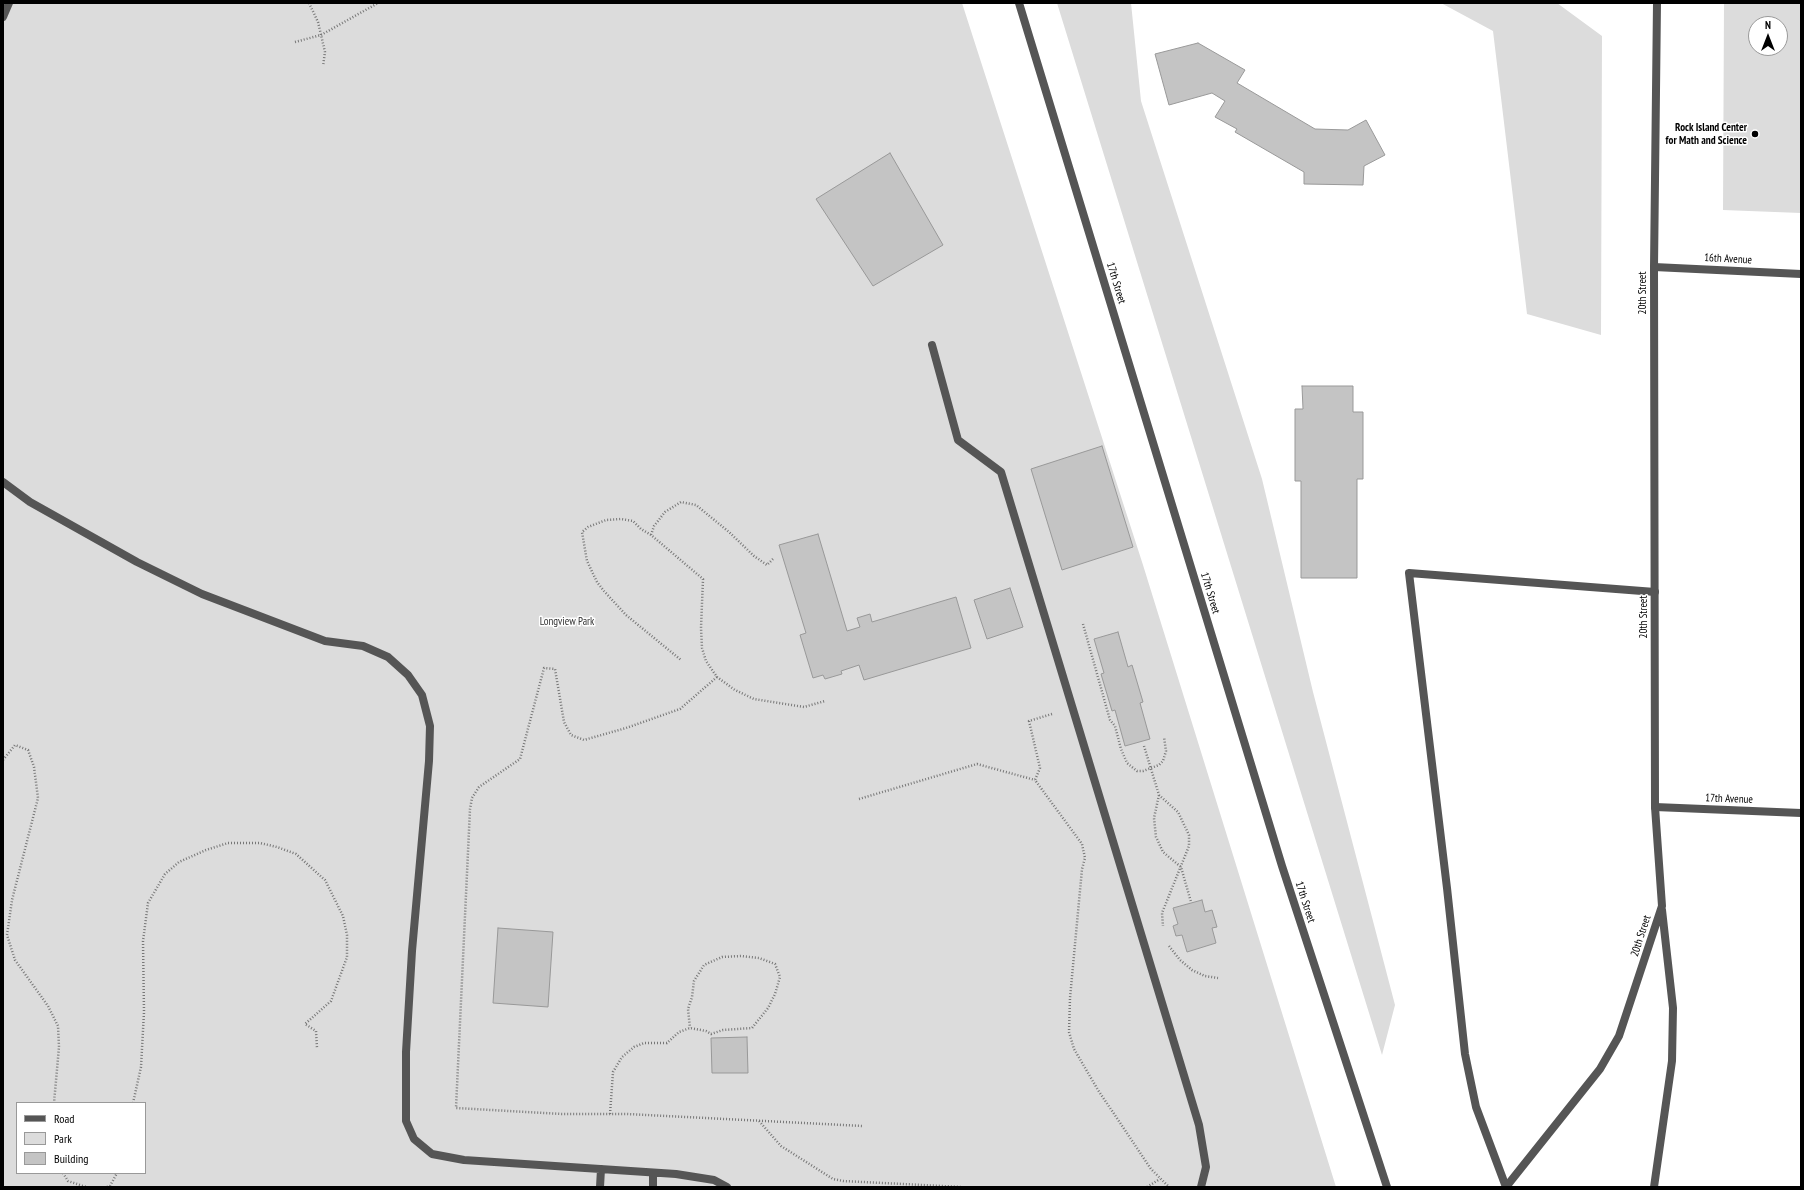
<!DOCTYPE html>
<html>
<head>
<meta charset="utf-8">
<style>
	body { margin:0 }
	#map { position:relative; width:1804px; height:1190px; overflow:hidden; background:#fff; font-family:"PT Sans Narrow",sans-serif }
	canvas { display:block }
	.frame { position:absolute; inset:0; border:4px solid #000; pointer-events:none }
	.legend { position:absolute; left:16px; top:1102px; width:130px; height:72px; box-sizing:border-box; background:#fff; border:1px solid #999; margin:0; padding:5px 7px; list-style:none; font-size:12px; color:#000 }
	.legend li { display:flex; align-items:center; gap:8px; height:20px }
	.legend b { width:20px; border:1px solid #999 }
	.north { position:absolute; left:1748px; top:16px; width:40px; height:40px; box-sizing:border-box; background:#fff; border:1px solid #999; border-radius:50%; rotate:0deg; font-size:11px; font-weight:700; line-height:16px; text-align:center; color:#000 }
	.north::after { content:''; display:block; margin:auto; width:14px; height:18px; background:#000; clip-path:polygon(50% 0,100% 100%,50% 72%,0 100%) }
</style>
</head>
<body>
<div id="map">
<canvas width="1804" height="1190"></canvas>
<div class="frame"></div>
<ul class="legend">
<li><b style="height:5px;background:#555"></b>Road</li>
<li><b style="height:11px;background:#dcdcdc"></b>Park</li>
<li><b style="height:11px;background:#c4c4c4"></b>Building</li>
</ul>
<div class="north">N</div>
</div>
<script>
const context = document.querySelector('canvas').getContext('2d');
context.lineJoin = 'round';
function fillPath(path, color) {
  context.fillStyle = color;
  context.fill(path, 'evenodd');
}
function toPath(rows) {
  const path = new Path2D();
  for (const r of rows) {
    path.moveTo(r[0], r[1]);
    for (let i = 2; i < r.length; i += 2) path.lineTo(r[i], r[i + 1]);
  }
  return path;
}
function trace(path, color, width, dash) {
  context.strokeStyle = color;
  context.lineWidth = width;
  context.lineCap = dash ? 'butt' : 'round';
  context.setLineDash(dash || []);
  context.stroke(path);
}
function label(font, color, halo, rows, align = 'center') {
  context.font = font + ' "PT Sans Narrow",sans-serif';
  context.lineWidth = 3;
  context.setLineDash([]);
  context.textBaseline = 'middle';
  context.strokeStyle = halo;
  context.fillStyle = color;
  for (const [text, x, y, turn = 0] of rows) {
    context.save();
    context.translate(x, y);
    context.rotate((+turn || 0) * Math.PI / 180);
    context.textAlign = isNaN(turn) ? turn : align;
    if (halo) context.strokeText(text, 0, 0);
    context.fillText(text, 0, 0);
    context.restore();
  }
}
fillPath(toPath([
	[3,3,962,3,1143,565,1336,1187,3,1187],
	[17,1103,145,1103,145,1173,17,1173],
	[1057,3,1131,3,1141,101,1262,479,1313,692,1395,1005,1382,1055],
	[1441,3,1557,3,1602,36,1601,335,1527,314,1493,31],
	[1724,3,1801,3,1801,213,1723,210],
	[1756,24,1780,24,1780,48,1756,48]
]), '#dcdcdc');
const building = toPath([
	[1198,43,1245,70,1237,83,1315,129,1348,130,1366,120,1385,155,1364,166,1363,185,1304,184,1304,172,1235,132,1237,129,1215,117,1225,101,1212,93,1169,105,1155,54,1198,43],
	[890,153,943,245,873,286,816,199,890,153],
	[1302,386,1353,386,1353,412,1363,412,1363,479,1357,479,1357,578,1301,578,1301,481,1295,481,1295,409,1303,409,1302,386],
	[1102,446,1133,547,1062,570,1031,469,1102,446],
	[818,534,847,631,860,627,857,618,870,614,872,622,956,597,971,648,864,680,859,665,841,671,842,674,825,679,823,675,813,678,800,635,806,633,779,545,818,534],
	[1010,588,1023,627,987,639,974,600,1010,588],
	[1118,632,1128,667,1132,665,1143,702,1140,703,1150,739,1125,746,1115,710,1112,711,1101,674,1104,673,1094,639,1118,632],
	[1202,900,1205,912,1212,910,1217,927,1212,928,1216,943,1187,952,1182,935,1176,936,1173,926,1178,924,1173,908,1202,900],
	[498,928,553,932,548,1007,493,1003,498,928],
	[747,1037,748,1073,712,1073,711,1038,747,1037]
]);
fillPath(building, '#c4c4c4');
trace(building, '#999', 1);
trace(toPath([
	[309,3,318,22,325,52,323,66],
	[295,42,321,35,378,3],
	[651,535,641,529,633,521,621,519,606,520,588,527,582,532,587,561,597,582,604,591,626,615,681,660],
	[773,559,767,565,754,556,729,532,696,505,681,502,665,512,654,526,651,535,703,579,701,628,702,648,706,661,717,677,735,690,754,699,804,707,825,701],
	[1083,624,1110,720,1115,726,1121,749,1127,763,1137,771,1143,771,1159,765,1163,761,1166,751,1164,737],
	[717,677,680,709,626,728,584,740,571,735,564,722,555,669,544,668,520,759,479,787,472,798,470,809,456,1108,562,1114,627,1114,863,1126],
	[1052,714,1029,721,1040,768,1035,780,1082,844,1085,858,1082,869,1070,998,1069,1032,1074,1049,1098,1090,1151,1169,1169,1187],
	[1144,746,1159,795,1178,812,1189,835,1189,846,1162,913,1163,926],
	[3,760,15,745,28,750,34,767,38,798,12,900,7,935,15,960,48,1006,58,1026,59,1047,54,1103],
	[1159,795,1154,818,1156,837,1163,852,1181,867,1191,902],
	[859,799,977,764,1035,780],
	[1169,946,1180,960,1192,970,1205,976,1218,978],
	[133,1103,141,1067,144,1012,143,941,148,903,165,874,179,862,206,850,228,843,260,843,277,847,296,854,325,880,343,916,347,935,347,957,331,1001,305,1024,316,1031,317,1048],
	[610,1114,613,1072,622,1057,634,1047,644,1043,667,1043,679,1032,690,1028,706,1031,711,1034,723,1030,752,1028,768,1008,775,994,780,977,775,964,759,958,741,956,722,957,704,965,694,981,692,997,688,1009,690,1028],
	[759,1121,781,1146,833,1179,843,1181,962,1187],
	[63,1173,68,1181,86,1187],
	[107,1187,110,1186,117,1173],
	[1147,1187,1160,1179]
]), '#777', 2.5, [1, 2]);
trace(toPath([
	[3,17,9,3],
	[932,345,958,440,1001,472,1199,1125,1206,1167,1201,1187],
	[3,482,30,502,137,562,202,594,325,641,363,646,388,657,408,675,422,695,430,726,429,761,412,951,406,1052,406,1121,414,1139,432,1154,464,1160,676,1174,714,1180,727,1187],
	[600,1187,601,1169],
	[653,1187,653,1173],
	[1506,1187,1476,1107,1465,1054,1447,888,1409,573,1655,592]
]), '#555', 8);
trace(toPath([
	[1654,267,1801,274],
	[1655,807,1801,813]
]), '#555', 8);
trace(toPath([
	[1019,3,1282,866,1387,1187],
	[1506,1187,1600,1069,1619,1036,1662,906,1655,807,1654,267,1657,3],
	[1654,1187,1672,1061,1673,1008,1662,910]
]), '#555', 8);
for (const [x, y, r, color] of [
	[1755,134,4,"#000"]
]) {
  const dot = new Path2D();
  dot.arc(x, y, r, 0, 2 * Math.PI);
  context.fillStyle = color;
  context.fill(dot);
  trace(dot, '#fff', 1.5);
}
label('bold 11px', '#000', '#fff', [
	["Rock Island Center",1747,128],
	["for Math and Science",1747,141]
], 'right');
label('11px', '#000', '#fff', [
	["16th Avenue",1728,259,3],
	["17th Street",1116,283,73],
	["20th Street",1643,293,-90],
	["17th Street",1210,593,73],
	["20th Street",1644,617,-90],
	["17th Avenue",1729,799,2],
	["17th Street",1305,902,72],
	["20th Street",1641,936,-72]
]);
label('11px', '#333', '#fff', [
	["Longview Park",567,622]
]);
</script>
</body>
</html>
